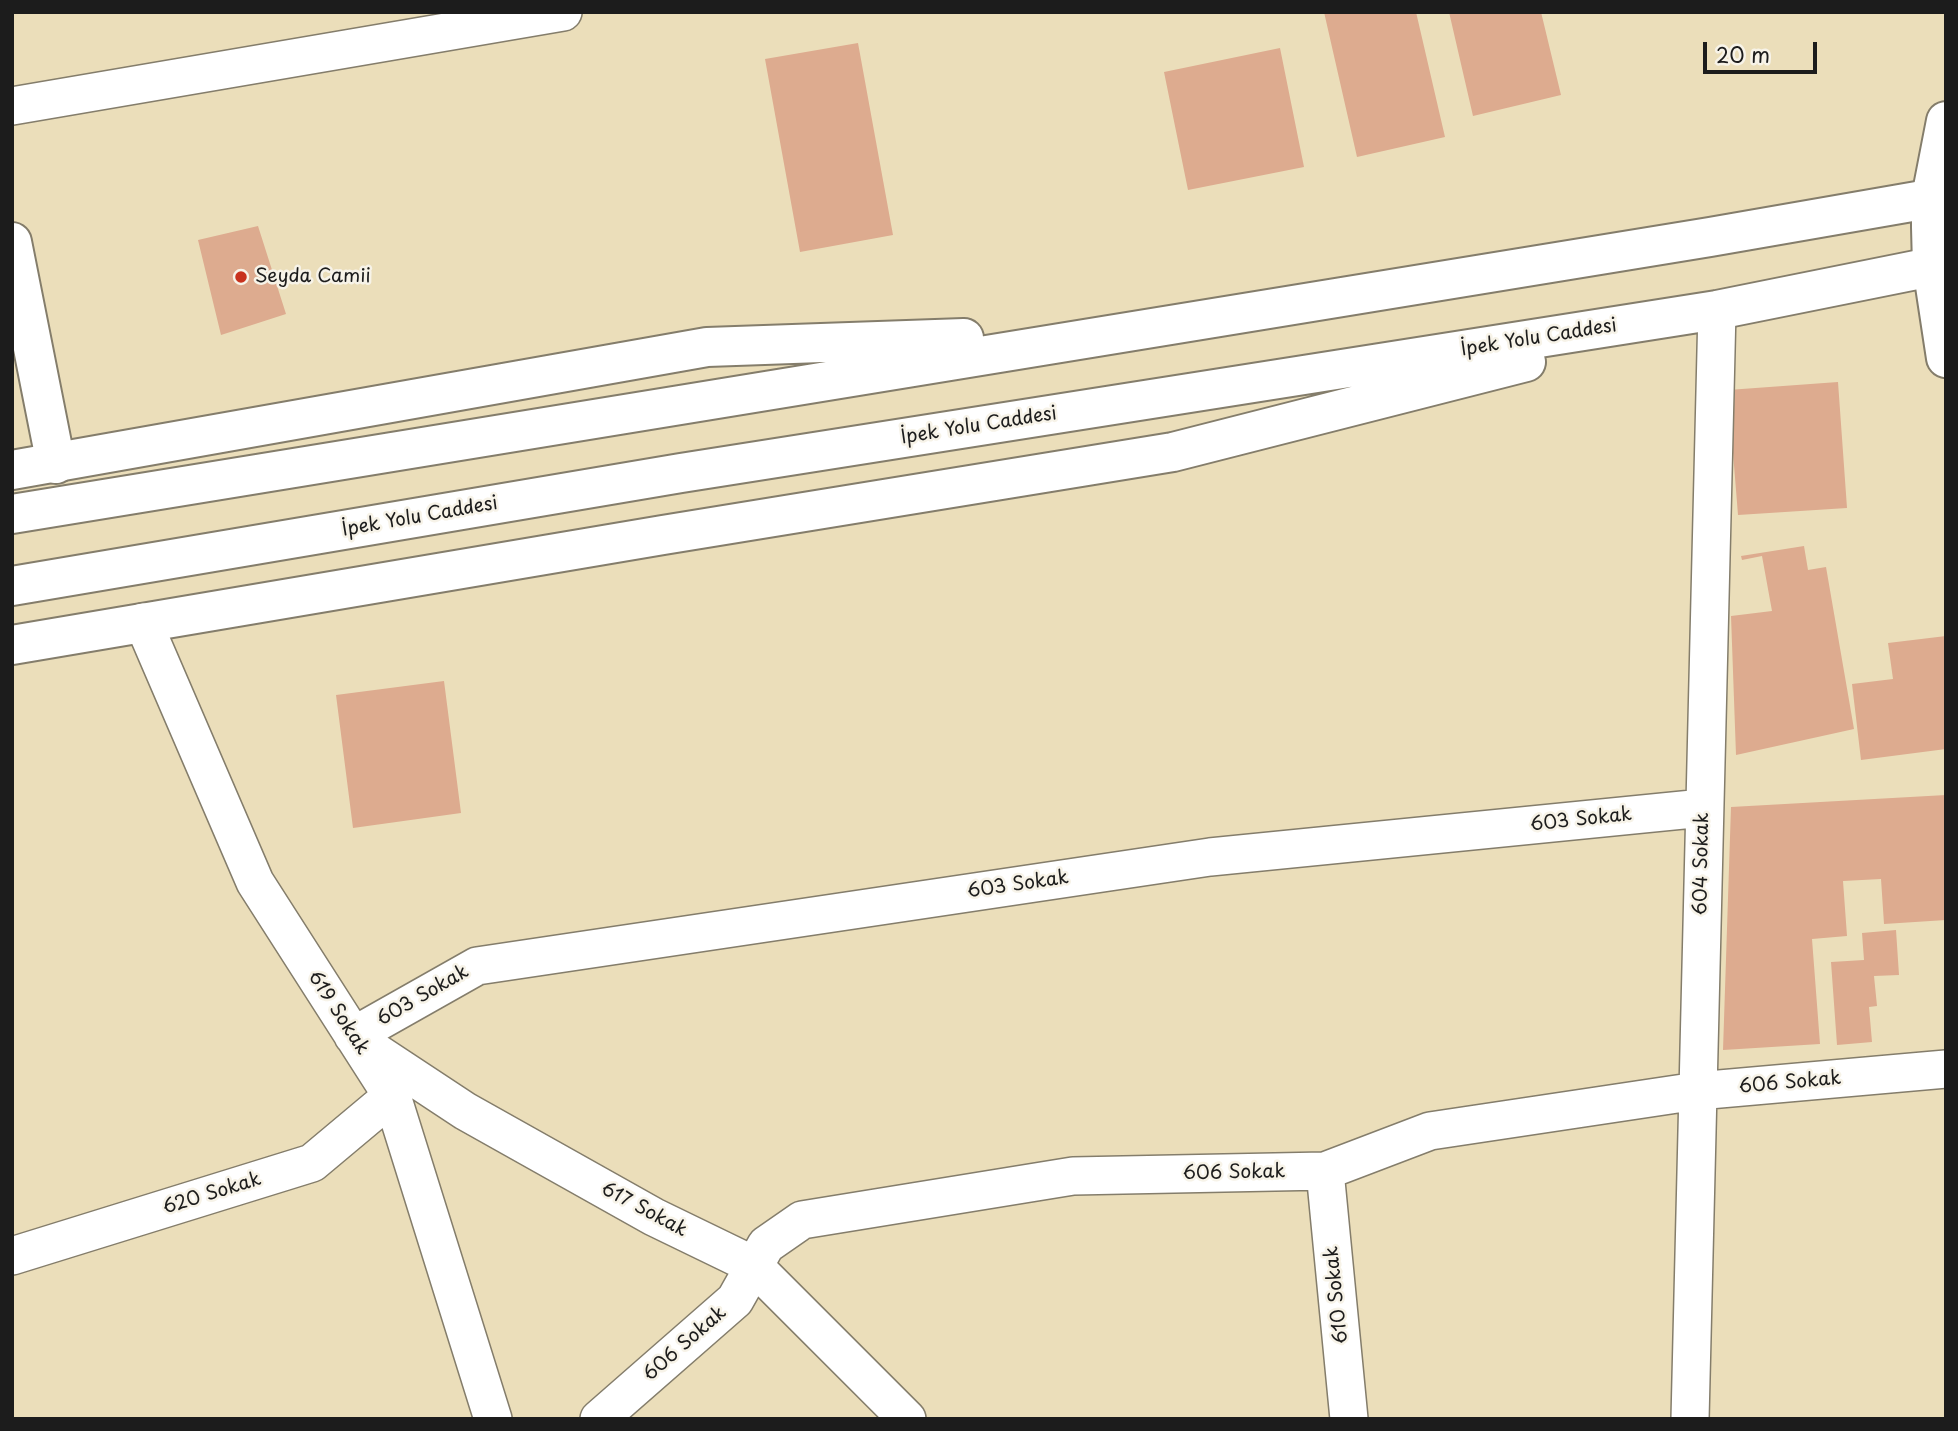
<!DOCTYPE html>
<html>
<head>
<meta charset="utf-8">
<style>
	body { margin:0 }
	#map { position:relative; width:1958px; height:1431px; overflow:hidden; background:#ebdeba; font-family:"Playpen Sans",sans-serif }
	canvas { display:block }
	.frame { position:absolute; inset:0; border:14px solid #1c1c1c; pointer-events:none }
	.scale { position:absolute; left:1703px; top:42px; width:114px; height:32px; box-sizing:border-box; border:4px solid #1c1c1c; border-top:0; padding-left:9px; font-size:21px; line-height:24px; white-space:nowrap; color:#1c1c1c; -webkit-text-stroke:5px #f7f3e8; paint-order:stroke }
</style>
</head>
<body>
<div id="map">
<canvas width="1958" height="1431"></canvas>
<div class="frame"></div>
<div class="scale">20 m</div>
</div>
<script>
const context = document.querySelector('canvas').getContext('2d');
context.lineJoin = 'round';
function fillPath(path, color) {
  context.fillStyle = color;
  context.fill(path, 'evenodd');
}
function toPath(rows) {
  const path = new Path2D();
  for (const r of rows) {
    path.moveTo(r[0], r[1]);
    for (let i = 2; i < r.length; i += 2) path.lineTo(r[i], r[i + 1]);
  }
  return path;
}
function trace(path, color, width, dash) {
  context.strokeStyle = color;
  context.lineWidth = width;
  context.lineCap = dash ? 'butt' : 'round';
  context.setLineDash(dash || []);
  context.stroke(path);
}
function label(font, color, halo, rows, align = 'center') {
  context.font = font + ' "Playpen Sans",sans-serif';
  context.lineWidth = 5;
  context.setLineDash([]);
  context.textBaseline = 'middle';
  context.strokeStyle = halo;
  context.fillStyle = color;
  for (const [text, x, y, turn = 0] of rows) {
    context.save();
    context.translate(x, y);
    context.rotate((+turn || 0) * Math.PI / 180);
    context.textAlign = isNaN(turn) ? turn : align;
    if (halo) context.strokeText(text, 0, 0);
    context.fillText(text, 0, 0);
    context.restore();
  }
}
fillPath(toPath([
	[1324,12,1416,12,1445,137,1357,157],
	[1449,12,1541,12,1561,95,1473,116],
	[858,43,893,235,800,252,765,59],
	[1280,48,1304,167,1188,190,1164,72],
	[258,226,286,314,221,335,198,240],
	[1838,382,1847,508,1738,515,1728,390],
	[1804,546,1808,570,1826,567,1854,729,1736,755,1731,616,1772,611,1762,556,1742,560,1741,556],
	[1946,636,1946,749,1861,760,1852,684,1893,679,1888,643],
	[444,681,461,813,353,828,336,695],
	[1946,795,1946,920,1884,924,1881,879,1843,881,1847,936,1812,939,1820,1044,1723,1050,1731,807],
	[1896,930,1899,975,1874,976,1877,1006,1869,1007,1872,1042,1837,1045,1831,962,1864,960,1862,933]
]), '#ddab8f');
const minor = toPath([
	[12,106,563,12],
	[143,622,255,882,392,1096,493,1419],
	[353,1036,477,966,1210,857,1703,808],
	[365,1045,465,1111,654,1217,753,1265,907,1419],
	[1325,1171,1349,1419],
	[12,1256,312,1163,392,1096],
	[599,1419,735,1300,766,1245,802,1220,1073,1176,1325,1171,1430,1131,1697,1091,1946,1069],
	[1690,1419,1717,310]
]);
const tertiary = toPath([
	[1946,121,1931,198,1931,227,1932,266,1946,358],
	[12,242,56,464]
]);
const trunk = toPath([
	[12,470,707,347,964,338],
	[12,514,1710,237,1946,196],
	[12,586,681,473,1717,310,1946,264],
	[12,645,663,535,1173,452,1526,362]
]);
trace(minor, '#847d6b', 40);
trace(tertiary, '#847d6b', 42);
trace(trunk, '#847d6b', 42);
trace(minor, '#fff', 37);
trace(tertiary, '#fff', 38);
trace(trunk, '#fff', 38);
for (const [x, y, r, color] of [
	[241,277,7,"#c8321e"]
]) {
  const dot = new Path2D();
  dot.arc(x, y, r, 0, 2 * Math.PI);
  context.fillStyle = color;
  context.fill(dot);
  trace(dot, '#f7f3e8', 2.5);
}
label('19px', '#1c1c1c', '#f7f3e8', [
	["Seyda Camii",255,277]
], 'left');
label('19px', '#1c1c1c', '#f7f3e8', [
	["İpek Yolu Caddesi",1539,338,-9],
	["İpek Yolu Caddesi",979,426,-9],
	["İpek Yolu Caddesi",420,517,-10],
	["603 Sokak",1581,820,-6],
	["604 Sokak",1702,864,-89],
	["603 Sokak",1018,885,-8],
	["603 Sokak",423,996,-30],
	["619 Sokak",338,1013,57],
	["606 Sokak",1790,1083,-5],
	["606 Sokak",1234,1173,-1],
	["620 Sokak",212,1194,-17],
	["617 Sokak",644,1210,28],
	["610 Sokak",1337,1295,-96],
	["606 Sokak",685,1344,-41]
]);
</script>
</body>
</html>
